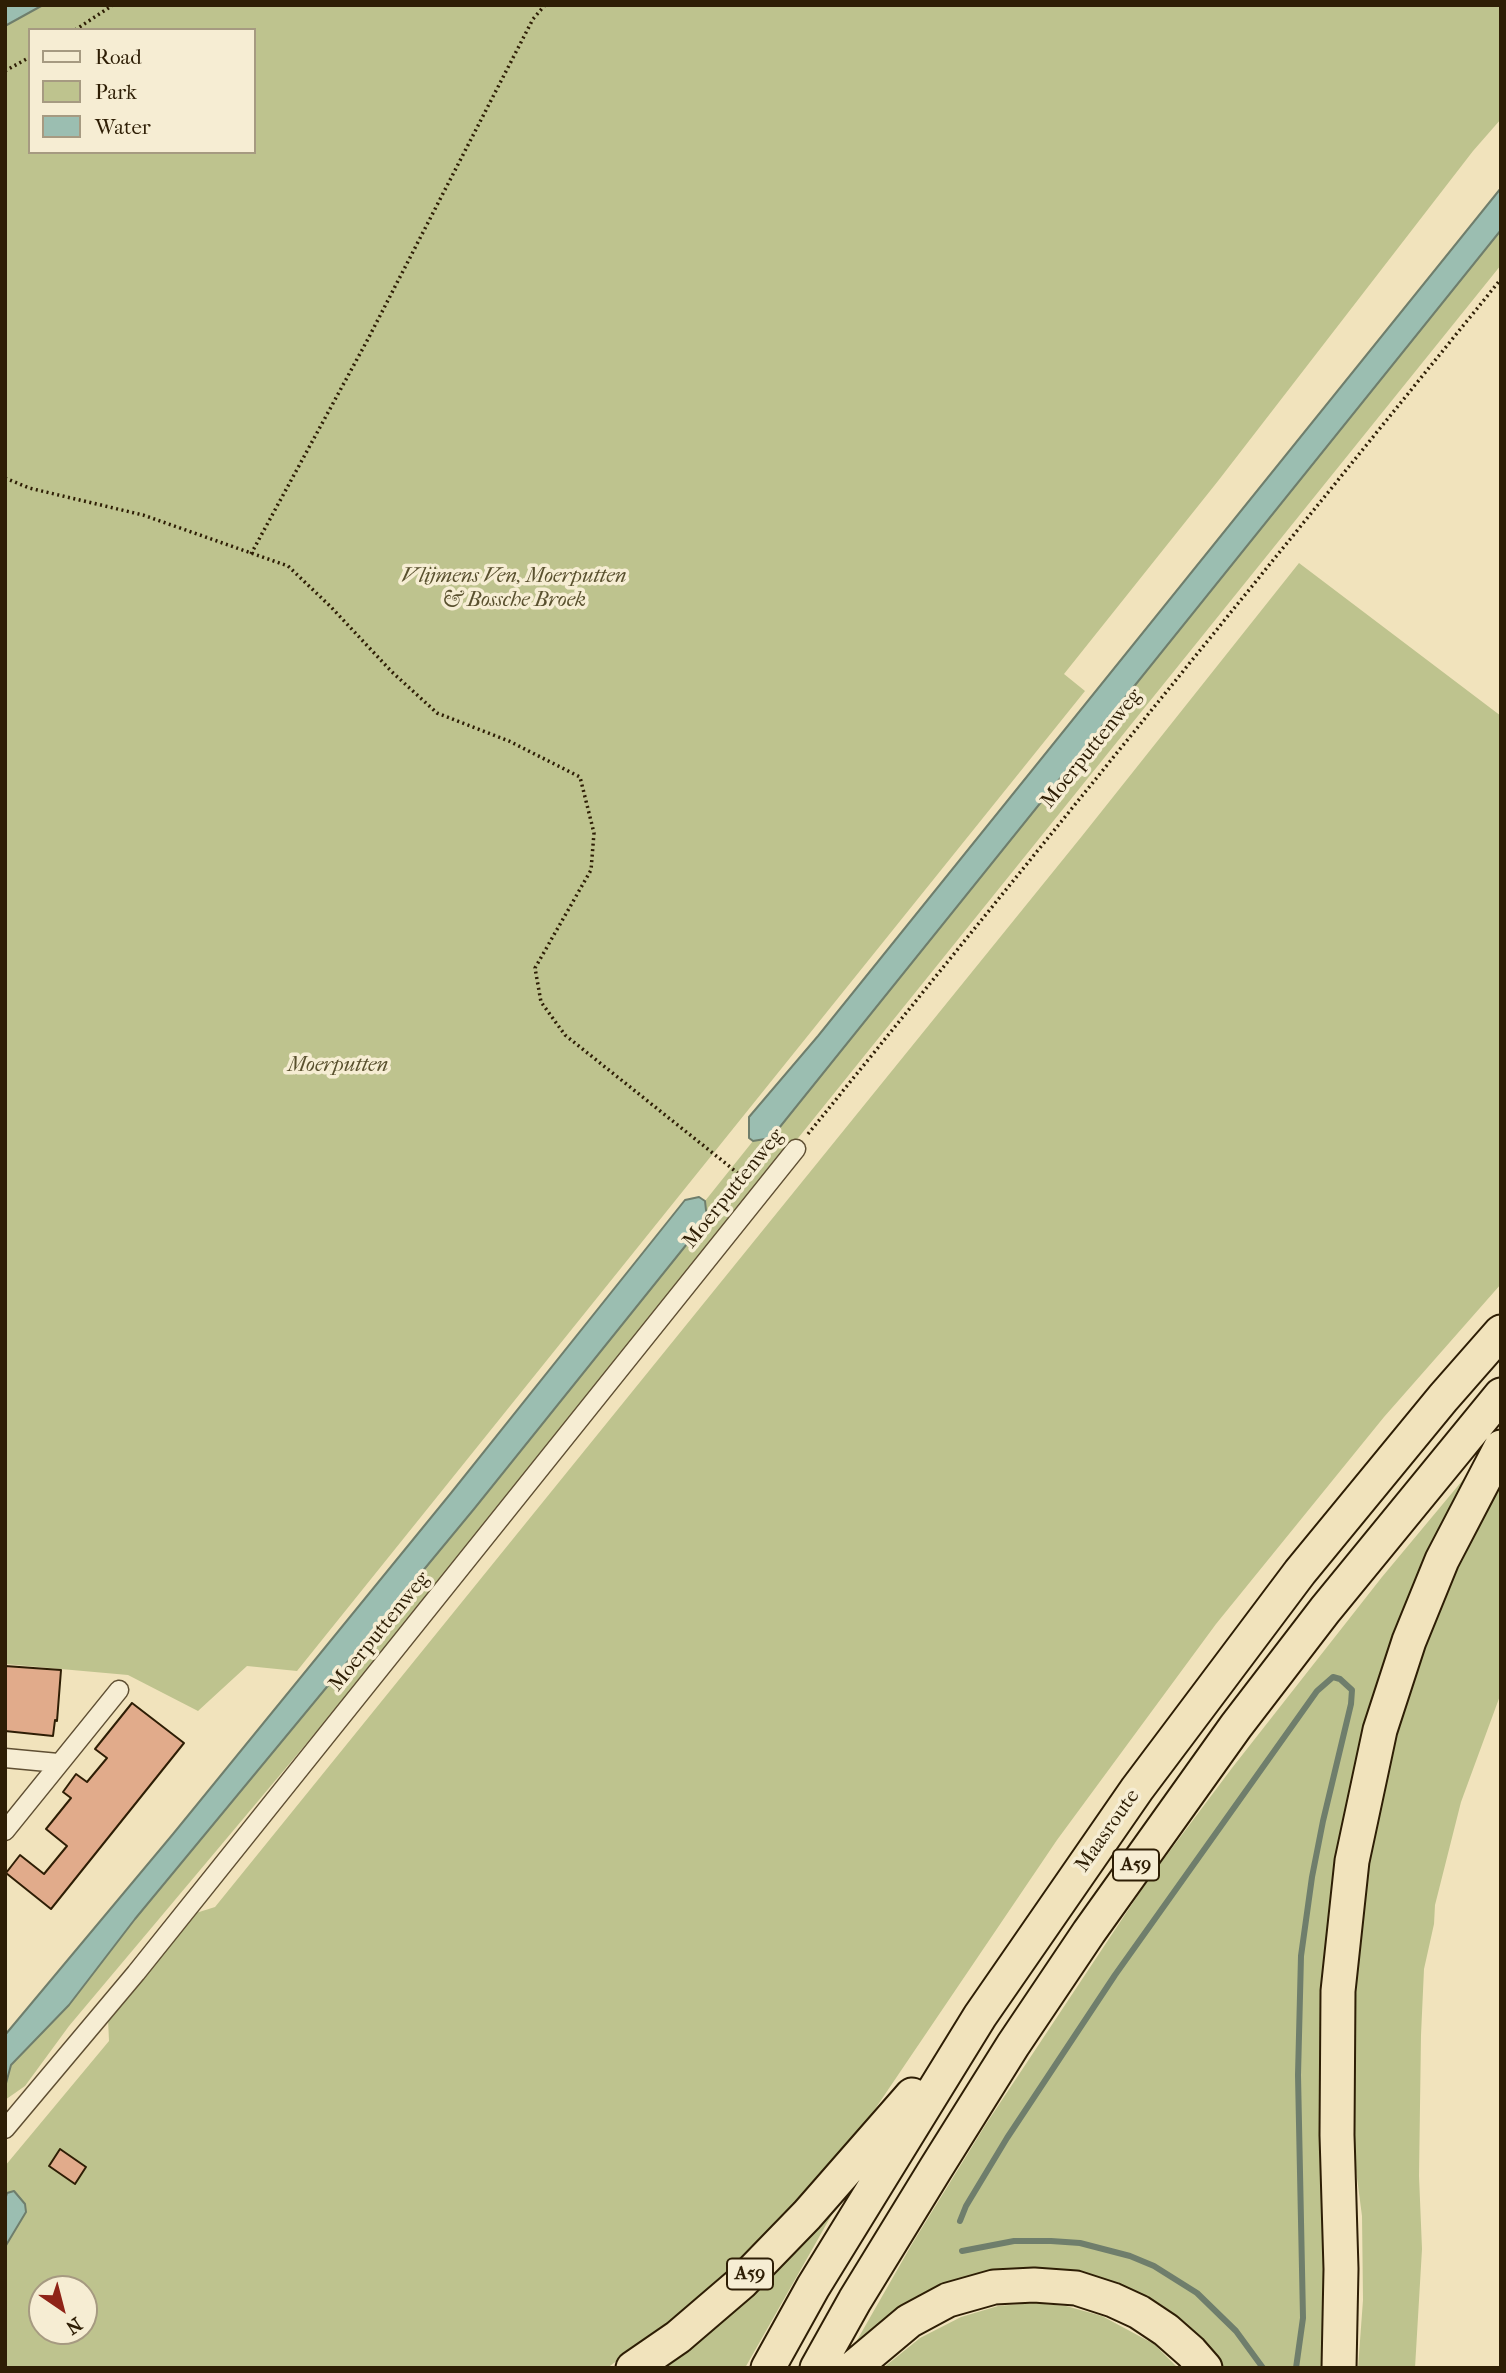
<!DOCTYPE html>
<html>
<head>
<meta charset="utf-8">
<style>
	body { margin:0 }
	#map { position:relative; width:1506px; height:2373px; overflow:hidden; background:#f1e3bc; font-family:"IM FELL French Canon",serif }
	canvas { display:block }
	.frame { position:absolute; inset:0; border:7px solid #2e1e05; pointer-events:none }
	.legend { position:absolute; left:28px; top:28px; width:228px; height:126px; box-sizing:border-box; background:#f6edd3; border:2px solid #a69a81; margin:0; padding:9px 12px; list-style:none; font-size:21px; color:#2e1e05 }
	.legend li { display:flex; align-items:center; gap:14px; height:35px }
	.legend b { width:35px; border:2px solid #a69a81 }
	.north { position:absolute; left:28px; top:2275px; width:70px; height:70px; box-sizing:border-box; background:#f6edd3; border:2px solid #a69a81; border-radius:50%; rotate:145deg; font-size:19px; font-weight:700; line-height:28px; text-align:center; color:#2e1e05 }
	.north::after { content:''; display:block; margin:auto; width:24px; height:32px; background:#8f2418; clip-path:polygon(50% 0,100% 100%,50% 72%,0 100%) }
</style>
</head>
<body>
<div id="map">
<canvas width="1506" height="2373"></canvas>
<div class="frame"></div>
<ul class="legend">
<li><b style="height:9px;background:#f6edd3"></b>Road</li>
<li><b style="height:19px;background:#bec38e"></b>Park</li>
<li><b style="height:19px;background:#9bbeb1"></b>Water</li>
</ul>
<div class="north">N</div>
</div>
<script>
const context = document.querySelector('canvas').getContext('2d');
context.lineJoin = 'round';
function fillPath(path, color) {
  context.fillStyle = color;
  context.fill(path, 'evenodd');
}
function toPath(rows) {
  const path = new Path2D();
  for (const r of rows) {
    path.moveTo(r[0], r[1]);
    for (let i = 2; i < r.length; i += 2) path.lineTo(r[i], r[i + 1]);
  }
  return path;
}
function trace(path, color, width, dash) {
  context.strokeStyle = color;
  context.lineWidth = width;
  context.lineCap = dash ? 'butt' : 'round';
  context.setLineDash(dash || []);
  context.stroke(path);
}
function label(font, color, halo, rows, align = 'center') {
  context.font = font + ' "IM FELL French Canon",serif';
  context.lineWidth = 7;
  context.setLineDash([]);
  context.textBaseline = 'middle';
  context.strokeStyle = halo;
  context.fillStyle = color;
  for (const [text, x, y, turn = 0] of rows) {
    context.save();
    context.translate(x, y);
    context.rotate((+turn || 0) * Math.PI / 180);
    context.textAlign = isNaN(turn) ? turn : align;
    if (halo) context.strokeText(text, 0, 0);
    context.fillText(text, 0, 0);
    context.restore();
  }
}
fillPath(toPath([
	[5,5,1501,5,1501,119,1473,151,1218,481,1064,674,1085,691,297,1671,247,1666,198,1711,128,1675,5,1664],
	[30,30,254,30,254,152,30,152],
	[1501,230,1501,265,745,1204,480,1537,69,2026,25,2086,5,2100,5,2087,11,2065,69,2005,135,1919,474,1509,706,1219,705,1201,753,1141,771,1138],
	[1299,563,1501,716,1501,1284,1384,1417,1216,1624,1057,1840,850,2146,731,2272,667,2325,607,2368,5,2368,5,2247,26,2212,7,2198,5,2200,5,2166,109,2041,108,2018,196,1913,215,1907,1082,836],
	[42,2289,84,2289,84,2331,42,2331],
	[1477,1463,1374,1702,1325,2368,1221,2368,1197,2341,1009,2279,844,2363,912,2244,986,2124,1148,1880,1232,1768,1382,1577],
	[1501,1474,1501,1693,1461,1802,1435,1905,1434,1924,1424,1969,1421,2035,1419,2176,1422,2249,1415,2368,1358,2368,1363,2300,1362,2216,1354,2155,1355,2013,1362,1892,1381,1779,1419,1650,1448,1577],
	[848,2186,745,2368,644,2368],
	[1034,2303,1066,2306,1102,2316,1154,2344,1178,2368,883,2368,920,2338,961,2317,998,2306]
]), '#bec38e');
const water = toPath([
	[5,5,43,5,5,26,5,5],
	[1501,188,1501,230,771,1138,753,1141,749,1138,749,1117,818,1036,1501,188],
	[699,1197,705,1201,707,1219,474,1509,135,1919,69,2005,11,2065,5,2087,5,2035,173,1834,451,1493,685,1200,699,1197],
	[14,2191,25,2204,26,2212,5,2247,5,2200,7,2193,14,2191]
]);
fillPath(water, '#9bbeb1');
trace(water, '#6f7e6c', 2);
trace(toPath([
	[960,2221,966,2206,1007,2138,1115,1975,1317,1691,1333,1677,1340,1679,1352,1690,1351,1704,1323,1821,1312,1877,1301,1956,1298,2075,1303,2318,1296,2368],
	[962,2251,1014,2241,1051,2241,1080,2243,1130,2256,1154,2266,1197,2293,1236,2331,1263,2368]
]), '#6f7e6c', 6);
const building = toPath([
	[5,1666,61,1670,57,1721,55,1720,53,1736,5,1731,5,1666],
	[132,1703,184,1743,51,1909,6,1873,20,1855,44,1874,67,1846,46,1829,71,1798,63,1792,76,1774,87,1782,107,1758,95,1749,132,1703],
	[60,2149,86,2167,75,2184,49,2166,60,2149]
]);
fillPath(building, '#e1ab8b');
trace(building, '#2e1e05', 2);
const street = toPath([
	[5,1758,58,1763],
	[5,1831,119,1690],
	[5,2129,136,1973,796,1149]
]);
const highway = toPath([
	[633,2368,678,2337,741,2283,807,2215,912,2095],
	[768,2368,813,2287,980,2016,1137,1789,1300,1572,1443,1398,1501,1332],
	[817,2368,855,2300,936,2168,1013,2045,1089,1932,1236,1726,1325,1610,1501,1395],
	[853,2368,909,2321,948,2300,994,2287,1034,2285,1076,2288,1113,2300,1139,2312,1166,2330,1191,2352,1205,2368],
	[1339,2368,1341,2269,1337,2135,1338,1991,1352,1861,1380,1730,1409,1641,1442,1560,1501,1447]
]);
trace(street, '#5f4f33', 21);
trace(highway, '#2e1e05', 37);
trace(toPath([
	[75,30,113,5],
	[5,71,30,57],
	[5,478,29,488,143,515,288,566,331,607,392,672,437,713,509,741,580,777,594,833,591,870,535,968,541,1002,565,1035,749,1182],
	[251,554,368,339,533,19,545,5],
	[808,1134,1501,279]
]), '#2e1e05', 3.5, [2, 3.5]);
trace(street, '#f6edd3', 18);
trace(highway, '#f1e3bc', 33);
for (const [x, y, w] of [
	[1136,1865,46],
	[750,2274,46]
]) {
  const box = new Path2D();
  box.roundRect(x - w / 2, y - 15.5, w, 31, 5);
  context.fillStyle = '#f6edd3';
  context.fill(box);
  trace(box, '#2e1e05', 2);
}
label('bold 19px', '#2e1e05', null, [
	["A59",1136,1865],
	["A59",750,2274]
]);
label('italic 21px', '#59502e', '#f6edd3', [
	["Vlijmens Ven, Moerputten",514,577],
	["& Bossche Broek",514,601],
	["Moerputten",338,1066]
]);
label('21px', '#2e1e05', '#f6edd3', [
	["Moerputtenweg",1092,749,-51],
	["Moerputtenweg",734,1189,-51],
	["Moerputtenweg",380,1632,-51],
	["Maasroute",1108,1831,-55]
]);
</script>
</body>
</html>
